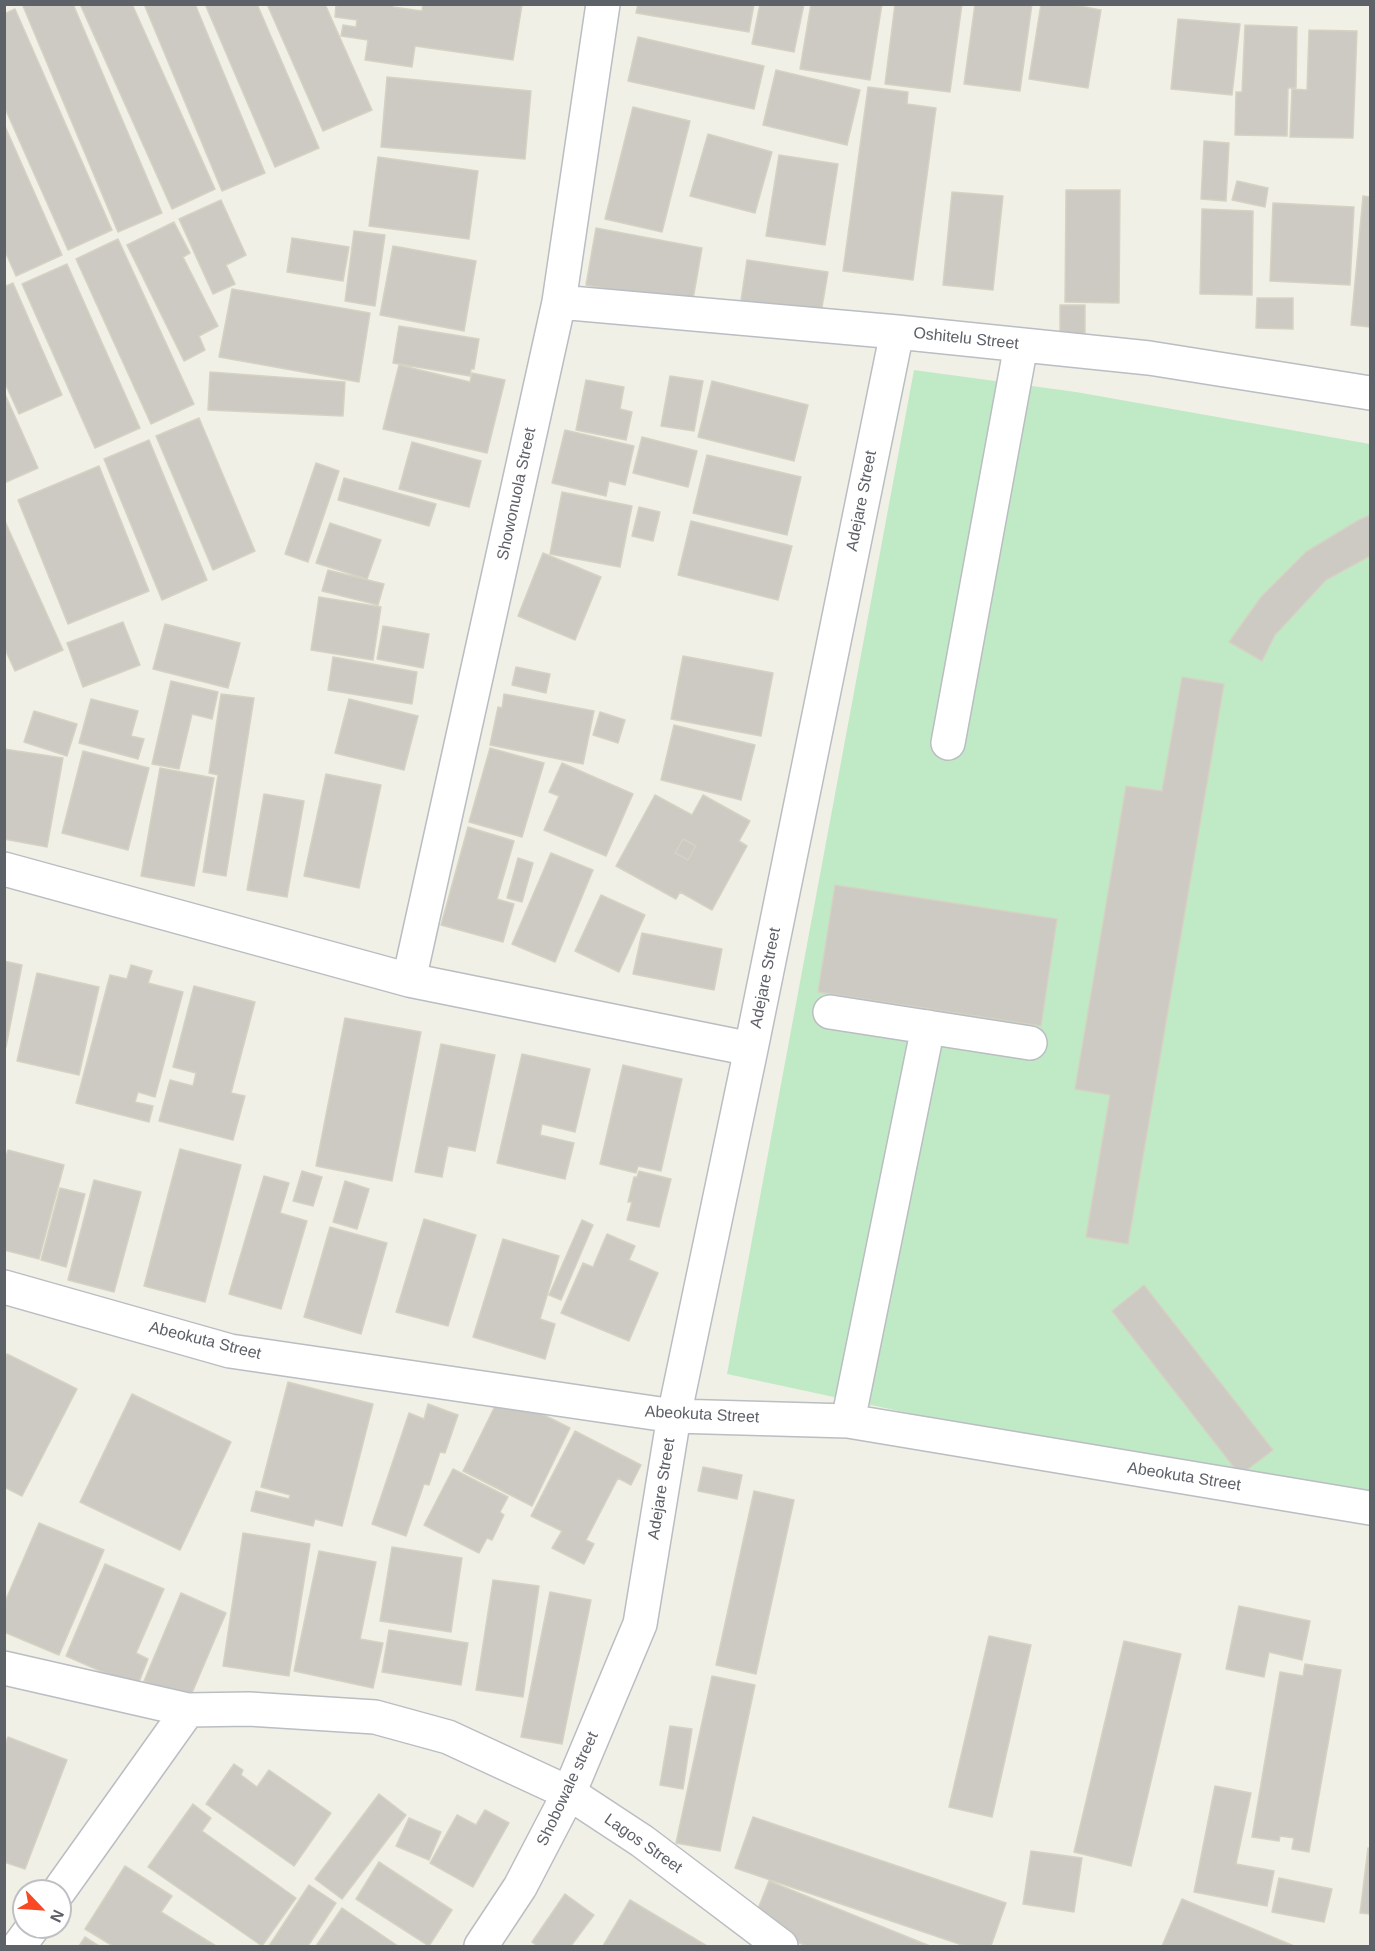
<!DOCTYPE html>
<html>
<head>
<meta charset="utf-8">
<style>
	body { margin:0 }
	#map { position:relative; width:1375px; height:1951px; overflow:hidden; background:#f1f0e6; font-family:Arial,sans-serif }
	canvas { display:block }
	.frame { position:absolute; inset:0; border:6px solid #5d6168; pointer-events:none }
	.north { position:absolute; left:12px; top:1879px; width:60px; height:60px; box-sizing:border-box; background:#fff; border:2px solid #bec0c3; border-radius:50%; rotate:115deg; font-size:16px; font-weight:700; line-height:24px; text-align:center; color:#5d6168 }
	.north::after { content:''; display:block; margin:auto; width:21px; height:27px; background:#f94924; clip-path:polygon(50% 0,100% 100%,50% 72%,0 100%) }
</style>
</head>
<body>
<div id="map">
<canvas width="1375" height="1951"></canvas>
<div class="frame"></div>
<div class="north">N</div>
</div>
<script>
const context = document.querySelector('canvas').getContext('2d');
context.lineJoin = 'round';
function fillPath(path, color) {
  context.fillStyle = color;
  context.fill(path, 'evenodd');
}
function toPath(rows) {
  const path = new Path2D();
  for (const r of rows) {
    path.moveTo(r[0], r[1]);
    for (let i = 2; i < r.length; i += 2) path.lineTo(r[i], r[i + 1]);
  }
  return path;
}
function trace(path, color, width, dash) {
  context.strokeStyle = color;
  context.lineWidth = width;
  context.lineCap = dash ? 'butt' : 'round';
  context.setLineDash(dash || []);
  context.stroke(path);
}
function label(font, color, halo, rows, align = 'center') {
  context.font = font + ' Arial,sans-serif';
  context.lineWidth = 4.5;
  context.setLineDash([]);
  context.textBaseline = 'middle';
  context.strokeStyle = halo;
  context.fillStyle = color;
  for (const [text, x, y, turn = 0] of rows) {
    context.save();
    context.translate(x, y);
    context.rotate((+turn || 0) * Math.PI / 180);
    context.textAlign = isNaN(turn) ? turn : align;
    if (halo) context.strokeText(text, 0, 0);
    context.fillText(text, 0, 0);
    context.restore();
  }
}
fillPath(toPath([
	[914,370,1076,392,1370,444,1370,1503,1233,1483,727,1374]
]), '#c0eac5');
const building = toPath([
	[27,4,73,4,162,213,118,232,23,6,27,4],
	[80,4,132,4,215,189,172,209,80,4],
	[144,4,195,4,265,173,222,191,144,4],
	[205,4,257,4,319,148,275,167,205,4],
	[267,4,325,4,372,110,323,131,267,4],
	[336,4,393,4,393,7,422,11,423,4,522,5,513,60,415,46,412,67,365,60,368,40,341,36,343,25,356,27,357,20,335,17,336,4],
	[638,4,754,4,749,32,636,13,638,4],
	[760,4,804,4,794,52,752,44,760,4],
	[811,4,882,4,870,80,800,69,811,4],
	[895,4,962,4,950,92,885,84,895,4],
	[975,4,1032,4,1020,91,964,84,975,4],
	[1041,4,1068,4,1101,10,1088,88,1029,79,1041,4],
	[15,9,112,230,68,250,4,106,4,14,15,9],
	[1178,19,1240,24,1232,95,1171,89,1178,19],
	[1245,25,1297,27,1296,88,1288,88,1287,136,1235,135,1236,92,1242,92,1245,25],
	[1309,30,1357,31,1353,138,1290,137,1292,89,1307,90,1309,30],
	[638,37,764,66,754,109,628,81,638,37],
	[776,70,860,90,847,145,763,125,776,70],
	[387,77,531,91,525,159,381,147,387,77],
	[868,87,908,92,907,104,936,108,913,280,843,271,868,87],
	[633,107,690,121,662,232,605,219,633,107],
	[4,124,62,255,16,276,4,249,4,124],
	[708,134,772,152,755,213,690,196,708,134],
	[1204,141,1229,143,1226,201,1201,199,1204,141],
	[779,155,838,164,825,245,766,236,779,155],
	[378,157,478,171,469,239,369,226,378,157],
	[1237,181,1268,188,1265,207,1232,200,1237,181],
	[1066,190,1120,190,1119,303,1065,302,1066,190],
	[952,192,1003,196,993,290,943,285,952,192],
	[1363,196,1370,197,1370,327,1351,325,1363,196],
	[221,200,246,255,226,265,235,284,213,294,179,219,221,200],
	[1273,203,1354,207,1350,285,1270,281,1273,203],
	[1202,209,1253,211,1252,295,1200,294,1202,209],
	[174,222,190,253,183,257,218,326,199,336,205,350,184,361,127,245,174,222],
	[596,228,702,248,692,305,586,285,596,228],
	[354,231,385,235,375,306,345,301,354,231],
	[292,238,349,247,343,281,287,272,292,238],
	[118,239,194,404,151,424,76,259,118,239],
	[393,246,476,261,464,331,380,315,393,246],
	[747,260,828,272,820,319,740,307,747,260],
	[67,264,140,428,95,448,22,284,67,264],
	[13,283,62,395,19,414,4,381,4,287,13,283],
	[232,289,370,313,359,382,219,357,232,289],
	[1257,298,1293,298,1293,329,1256,328,1257,298],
	[1060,305,1085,305,1085,337,1060,337,1060,305],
	[399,326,479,339,474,369,471,369,470,376,393,363,399,326],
	[399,365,470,382,472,373,505,380,487,453,383,429,399,365],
	[210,372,345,382,343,416,208,410,210,372],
	[670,376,703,381,694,431,661,426,670,376],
	[586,380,624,387,620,409,632,412,626,440,576,430,586,380],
	[712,381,808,405,794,461,698,437,712,381],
	[4,392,38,468,4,483,4,392],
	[199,418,255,551,213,570,156,436,199,418],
	[565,430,634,446,625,485,609,481,606,496,552,483,565,430],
	[642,437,697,451,688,487,633,473,642,437],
	[149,440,207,580,162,600,104,459,149,440],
	[412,442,481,461,469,507,399,489,412,442],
	[707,455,801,477,787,535,693,513,707,455],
	[316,463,339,471,308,562,285,554,316,463],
	[99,466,149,591,68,624,18,500,99,466],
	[344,478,436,504,429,526,338,500,344,478],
	[562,492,632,506,620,567,550,554,562,492],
	[639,507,660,512,653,541,632,536,639,507],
	[1370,515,1370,556,1326,580,1275,635,1262,661,1229,642,1261,597,1306,552,1357,521,1370,515],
	[4,519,63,650,15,671,4,647,4,519],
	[691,521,792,546,778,600,678,575,691,521],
	[330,523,381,540,367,579,316,563,330,523],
	[543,553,601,577,575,640,518,616,543,553],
	[328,570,384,584,378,605,322,591,328,570],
	[319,597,381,607,373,660,311,650,319,597],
	[123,622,140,665,83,687,67,643,123,622],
	[165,624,240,643,228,688,153,669,165,624],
	[383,626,429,634,423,668,377,659,383,626],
	[683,656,773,673,761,736,671,719,683,656],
	[333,657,417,672,412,704,328,690,333,657],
	[516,667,550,674,546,693,512,685,516,667],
	[1182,677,1224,684,1128,1244,1086,1237,1110,1095,1075,1089,1126,786,1162,791,1182,677],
	[171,681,218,692,212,719,192,714,179,769,152,764,171,681],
	[221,694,254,698,226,876,203,872,218,775,209,773,221,694],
	[504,694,594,711,583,764,490,745,498,707,502,708,504,694],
	[91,699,138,711,131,736,144,739,138,759,79,743,91,699],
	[349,699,418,716,404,770,335,753,349,699],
	[34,711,77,724,67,756,24,742,34,711],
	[600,712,625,720,618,743,593,735,600,712],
	[674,725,755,745,741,800,661,780,674,725],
	[490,748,544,763,522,837,469,822,490,748],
	[4,749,63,758,47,847,4,839,4,749],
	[83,751,149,768,128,850,62,833,83,751],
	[562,763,633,794,606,856,544,830,559,796,549,792,562,763],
	[160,768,214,778,194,886,141,876,160,768],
	[326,774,381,785,359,888,304,876,326,774],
	[264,794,304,801,287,897,247,890,264,794],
	[655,795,692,815,703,795,750,821,739,841,747,846,712,910,680,892,676,899,616,866,655,795],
	[683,839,696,846,688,860,675,853,683,839],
	[468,827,514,841,497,899,514,904,503,942,441,925,468,827],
	[683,839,696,846,688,860,675,853,683,839],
	[551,853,593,870,555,962,512,944,551,853],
	[518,858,533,863,522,902,507,898,518,858],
	[835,885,1057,919,1041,1026,818,992,835,885],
	[601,895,645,915,619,972,575,951,601,895],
	[642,933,722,949,714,990,633,974,642,933],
	[4,961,22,965,6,1047,4,1047,4,961],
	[131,965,152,971,148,983,183,992,155,1097,138,1092,135,1102,153,1106,149,1122,76,1103,110,975,127,979,131,965],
	[37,973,99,987,79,1075,17,1061,37,973],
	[194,986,255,1002,231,1093,245,1096,233,1140,159,1121,170,1080,193,1086,196,1073,173,1067,194,986],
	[345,1018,421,1032,392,1181,316,1166,345,1018],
	[441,1044,495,1055,475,1151,448,1146,442,1177,415,1172,441,1044],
	[522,1054,590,1069,575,1132,542,1124,540,1135,574,1143,565,1179,497,1163,522,1054],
	[623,1065,682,1079,661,1171,638,1166,636,1173,600,1164,623,1065],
	[180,1149,241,1165,205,1302,144,1286,180,1149],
	[8,1150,64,1165,39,1259,4,1250,4,1162,8,1150],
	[302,1171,322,1177,313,1206,293,1201,302,1171],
	[639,1171,671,1179,659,1227,627,1220,632,1202,628,1202,634,1177,637,1177,639,1171],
	[264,1176,289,1183,280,1213,307,1221,281,1309,229,1294,264,1176],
	[94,1180,141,1192,114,1292,68,1280,94,1180],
	[345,1181,369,1189,357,1229,333,1222,345,1181],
	[60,1188,85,1194,66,1267,41,1260,60,1188],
	[424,1219,476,1235,448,1326,396,1312,424,1219],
	[582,1220,593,1225,561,1300,549,1295,582,1220],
	[330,1227,387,1243,361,1334,304,1317,330,1227],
	[607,1234,635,1246,629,1260,658,1273,629,1341,561,1313,583,1263,593,1267,607,1234],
	[503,1239,559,1256,540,1319,555,1324,545,1359,473,1337,503,1239],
	[1144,1285,1273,1450,1240,1475,1112,1311,1144,1285],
	[7,1354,77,1389,22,1496,4,1487,4,1359,7,1354],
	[288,1382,373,1404,342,1526,315,1519,313,1526,251,1511,256,1491,289,1499,290,1495,261,1487,288,1382],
	[132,1394,231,1442,180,1550,80,1502,132,1394],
	[499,1398,526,1411,528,1407,570,1428,532,1506,463,1471,499,1398],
	[428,1404,458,1415,445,1453,440,1452,429,1485,424,1484,406,1536,372,1524,409,1413,424,1419,428,1404],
	[575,1431,641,1465,631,1485,618,1478,586,1540,594,1544,584,1564,552,1548,562,1531,531,1516,575,1431],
	[703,1467,742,1475,737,1499,698,1491,703,1467],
	[453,1469,508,1497,500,1512,504,1515,492,1540,487,1538,479,1553,424,1525,453,1469],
	[754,1491,794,1500,756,1674,716,1665,754,1491],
	[39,1523,104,1550,59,1655,4,1632,4,1604,39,1523],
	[243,1533,310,1544,289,1676,223,1666,243,1533],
	[392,1547,462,1558,451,1632,380,1621,392,1547],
	[319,1551,376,1562,360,1639,383,1643,373,1688,294,1671,319,1551],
	[105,1564,164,1589,136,1653,148,1659,137,1687,66,1656,105,1564],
	[493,1580,539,1586,523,1697,476,1690,493,1580],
	[550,1592,591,1600,562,1744,521,1737,550,1592],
	[181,1593,226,1613,189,1700,144,1681,181,1593],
	[1239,1606,1310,1621,1302,1660,1269,1652,1264,1677,1226,1669,1239,1606],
	[389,1630,468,1643,461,1685,382,1672,389,1630],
	[989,1636,1031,1645,992,1817,949,1807,989,1636],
	[1124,1641,1181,1654,1131,1866,1074,1852,1124,1641],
	[1305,1664,1341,1670,1309,1852,1292,1849,1294,1838,1280,1836,1279,1841,1252,1837,1280,1672,1303,1676,1305,1664],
	[712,1676,755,1685,720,1851,676,1843,712,1676],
	[670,1726,692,1729,683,1789,660,1785,670,1726],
	[8,1737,67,1760,25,1869,4,1862,4,1746,8,1737],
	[234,1764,243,1770,241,1775,257,1787,269,1770,331,1813,294,1866,206,1804,234,1764],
	[1215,1786,1251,1793,1236,1864,1274,1871,1267,1906,1194,1892,1215,1786],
	[379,1794,406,1815,342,1899,315,1879,379,1794],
	[193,1804,211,1818,202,1831,296,1898,262,1946,148,1867,193,1804],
	[485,1810,509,1823,473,1887,430,1863,457,1815,476,1825,485,1810],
	[753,1817,1006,1903,991,1946,965,1946,735,1868,753,1817],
	[409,1818,441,1832,429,1860,396,1846,409,1818],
	[1368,1848,1370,1849,1370,1914,1360,1913,1368,1848],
	[1031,1851,1082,1858,1074,1912,1023,1904,1031,1851],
	[379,1862,452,1910,429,1946,356,1899,379,1862],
	[125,1866,172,1896,161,1912,216,1946,113,1946,85,1929,125,1866],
	[1279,1878,1332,1889,1324,1922,1272,1912,1279,1878],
	[769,1881,930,1946,807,1946,752,1924,769,1881],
	[309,1885,336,1903,308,1946,269,1946,309,1885],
	[565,1894,594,1915,571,1946,537,1946,532,1942,565,1894],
	[1182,1899,1294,1946,1162,1946,1182,1899],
	[630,1900,707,1946,603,1946,630,1900],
	[342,1908,398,1946,316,1946,342,1908],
	[85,1937,99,1946,79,1946,85,1937]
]);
fillPath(building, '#cccac3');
trace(building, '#d6d2c3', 1.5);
const minor = toPath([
	[559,302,897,332,1149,358,1370,393],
	[948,743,1021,345],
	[4,869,409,980,751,1049],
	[409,980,559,302,603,4],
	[830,1012,1030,1043],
	[4,1287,230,1351,674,1416,848,1421,1370,1508],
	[848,1421,928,1027],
	[4,1668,188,1710,249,1709,375,1717,448,1737,569,1793,642,1841,781,1946],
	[59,1891,188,1710],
	[19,1946,33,1927],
	[481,1946,520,1887,569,1793,640,1624,674,1416,751,1049,897,332]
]);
trace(minor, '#babdc2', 36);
trace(minor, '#fff', 33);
label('16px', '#5d6168', '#fff', [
	["Oshitelu Street",966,339,6],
	["Showonuola Street",517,494,-78],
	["Adejare Street",862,501,-79],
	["Adejare Street",766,978,-79],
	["Abeokuta Street",205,1341,14],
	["Abeokuta Street",702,1415,3],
	["Abeokuta Street",1184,1477,9],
	["Adejare Street",662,1489,-81],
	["Shobowale street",568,1789,-65],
	["Lagos Street",643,1844,35]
]);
</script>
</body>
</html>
